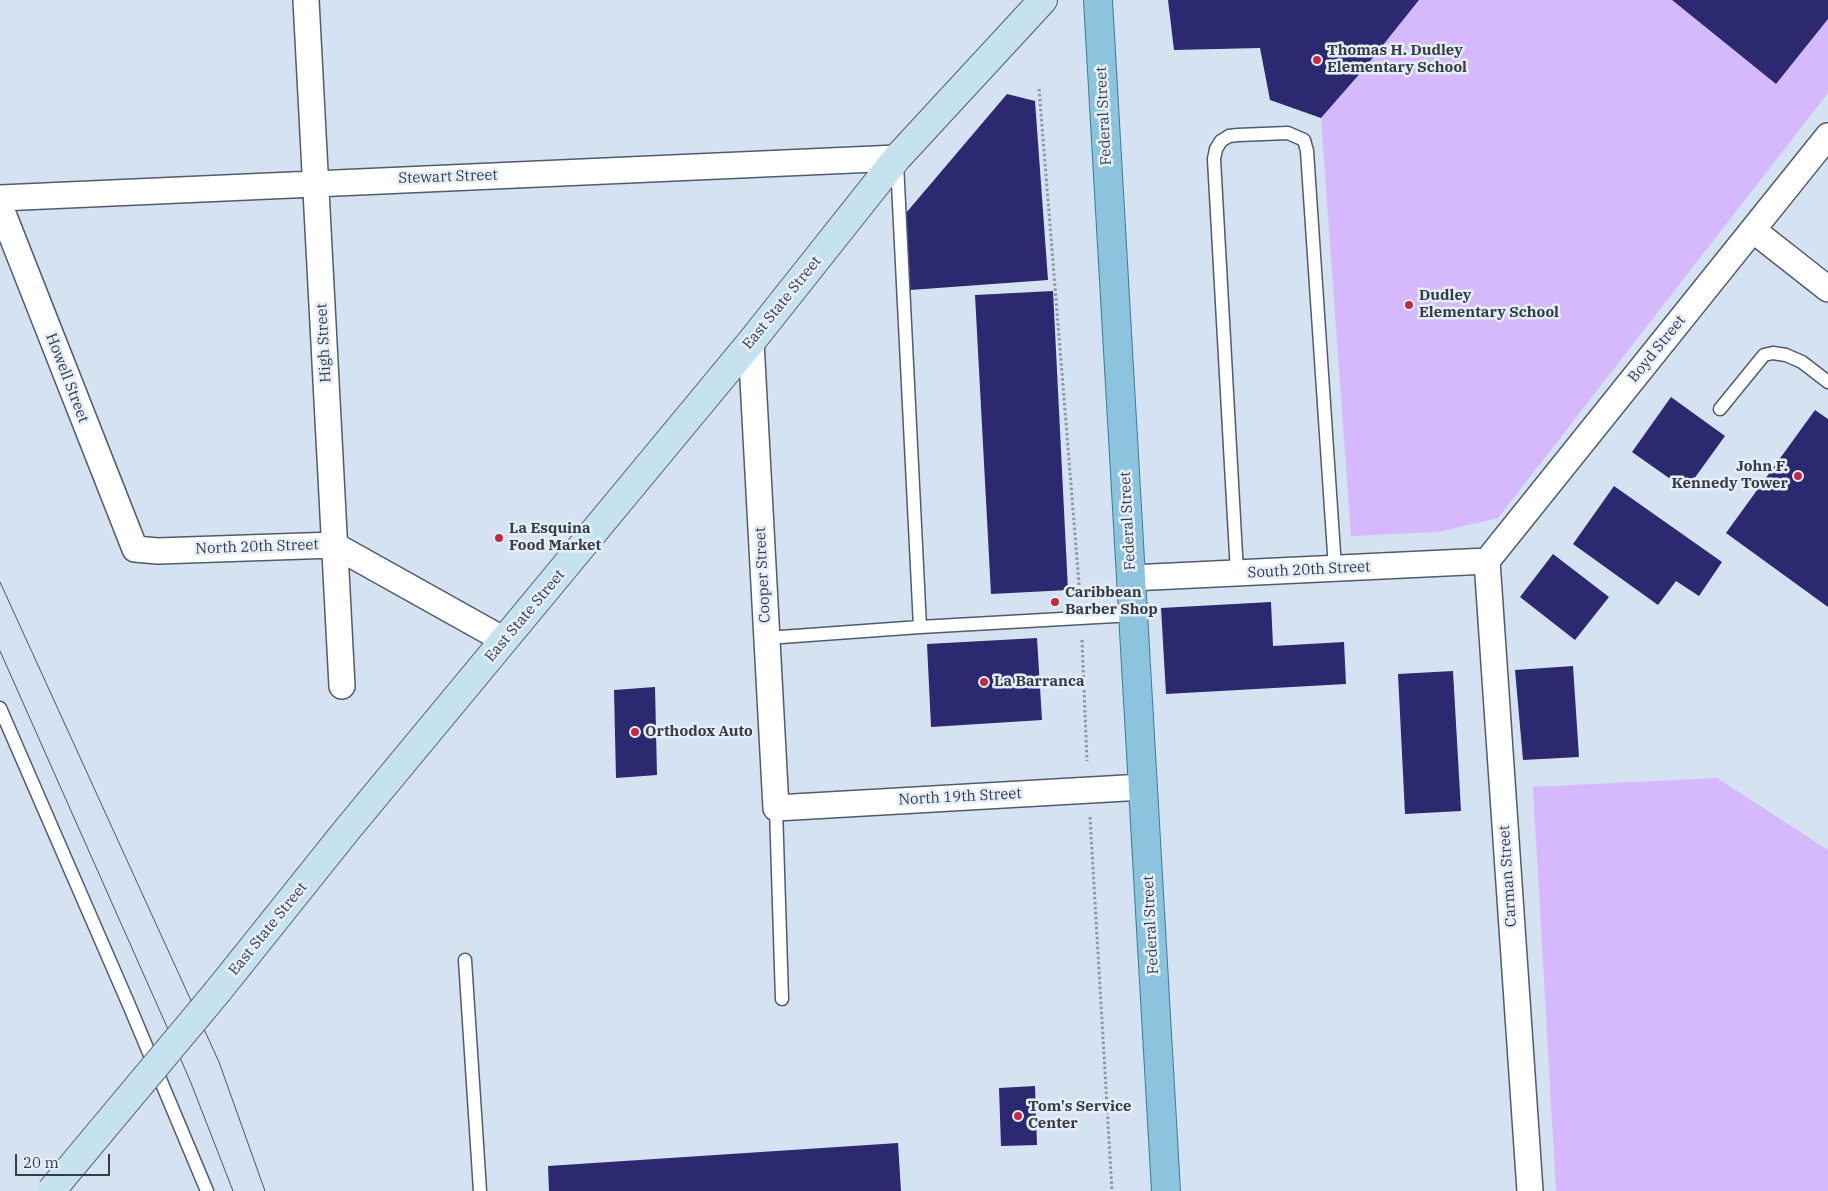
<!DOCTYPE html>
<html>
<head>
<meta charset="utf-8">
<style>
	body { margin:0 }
	#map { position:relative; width:1828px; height:1191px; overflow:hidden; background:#d5e2f2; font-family:"IBM Plex Serif",serif }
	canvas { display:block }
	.scale { position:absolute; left:15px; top:1154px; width:95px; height:22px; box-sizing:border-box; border:2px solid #373c42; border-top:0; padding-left:6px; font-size:15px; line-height:18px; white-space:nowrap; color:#373c42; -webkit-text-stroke:4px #e5effc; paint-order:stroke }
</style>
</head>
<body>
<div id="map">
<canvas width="1828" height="1191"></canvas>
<div class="scale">20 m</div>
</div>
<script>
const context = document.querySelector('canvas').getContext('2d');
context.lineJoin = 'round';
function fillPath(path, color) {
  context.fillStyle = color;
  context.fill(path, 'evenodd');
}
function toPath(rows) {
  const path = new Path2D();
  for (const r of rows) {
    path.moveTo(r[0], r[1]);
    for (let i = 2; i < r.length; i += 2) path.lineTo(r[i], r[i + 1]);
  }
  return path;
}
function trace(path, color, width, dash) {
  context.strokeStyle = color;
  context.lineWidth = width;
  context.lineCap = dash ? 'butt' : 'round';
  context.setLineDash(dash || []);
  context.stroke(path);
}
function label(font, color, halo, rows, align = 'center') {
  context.font = font + ' "IBM Plex Serif",serif';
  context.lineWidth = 5;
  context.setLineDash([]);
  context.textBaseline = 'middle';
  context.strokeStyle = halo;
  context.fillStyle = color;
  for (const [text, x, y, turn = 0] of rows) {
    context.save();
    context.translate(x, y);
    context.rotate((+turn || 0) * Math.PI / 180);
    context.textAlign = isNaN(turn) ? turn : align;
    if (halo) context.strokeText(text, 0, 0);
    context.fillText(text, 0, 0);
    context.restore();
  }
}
fillPath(toPath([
	[1419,0,1672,0,1776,84,1828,19,1828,93,1498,518,1438,532,1351,536,1321,118,1363,70],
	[1717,778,1828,850,1828,1191,1556,1191,1533,787]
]), '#d6b8fd');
fillPath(toPath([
	[1168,0,1419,0,1363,70,1321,118,1270,100,1260,48,1174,50],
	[1672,0,1828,0,1828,19,1776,84],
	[1007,94,1035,101,1048,280,910,290,906,213],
	[1053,291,1068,590,991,594,975,295],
	[1671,397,1725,436,1686,490,1632,452],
	[1815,410,1828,419,1828,607,1726,533],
	[1614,486,1722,562,1699,596,1676,581,1658,605,1573,544],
	[1553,554,1609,597,1575,640,1520,597],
	[1271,602,1273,646,1344,642,1346,684,1166,694,1161,608],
	[1037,638,1042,720,931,727,927,644],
	[1573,666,1579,757,1523,760,1515,670],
	[1453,671,1461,811,1405,814,1398,674],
	[655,687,657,775,616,778,614,690],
	[1035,1086,1037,1145,1001,1146,999,1088],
	[898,1143,901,1191,549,1191,548,1166]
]), '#2c2971');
const service = toPath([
	[897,163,920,627],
	[1720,409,1764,355,1773,353,1786,355,1802,362,1828,382],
	[1237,573,1214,159,1216,149,1221,141,1229,136,1238,135,1288,133,1304,140,1307,151,1335,568],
	[767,638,920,627,1133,615],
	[0,708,129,1005,207,1191],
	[776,808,782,999],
	[465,960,480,1191]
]);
const minor = toPath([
	[306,0,342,686],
	[0,198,897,158],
	[0,206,135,549,158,551,334,545,504,640],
	[1753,230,1828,289],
	[751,342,776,808,1143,787],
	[1487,561,1530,1191],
	[1487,561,1828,136],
	[1131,578,1487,561]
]);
const secondary = toPath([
	[218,991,346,831,751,342,897,158,1043,0]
]);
const primary = toPath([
	[1098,0,1166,1191]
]);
trace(service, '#515c6a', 15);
trace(minor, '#515c6a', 28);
trace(secondary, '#515c6a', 30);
trace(primary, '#3b7b97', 30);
trace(toPath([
	[1039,89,1080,596],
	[1082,640,1087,761],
	[1090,817,1112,1191]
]), '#8d96a2', 3, [2.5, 2.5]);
trace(service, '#fff', 12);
trace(minor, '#fff', 25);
trace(secondary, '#c5e2ee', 28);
trace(primary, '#8bc4dc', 28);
trace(toPath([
	[0,582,219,1062,265,1191],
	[0,651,167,1027,191,1083,233,1191]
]), '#4d535b', 1);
const secondaryBridge = toPath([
	[51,1191,218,991]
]);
trace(secondaryBridge, '#515c6a', 30, []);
trace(secondaryBridge, '#c5e2ee', 28);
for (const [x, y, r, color] of [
	[1317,60,5,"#be2d3e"],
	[1409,305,5,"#be2d3e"],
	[1798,476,5,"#be2d3e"],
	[499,538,5,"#be2d3e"],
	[1055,602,5,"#be2d3e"],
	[984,682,5,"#be2d3e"],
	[635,732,5,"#be2d3e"],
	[1018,1116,5,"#be2d3e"]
]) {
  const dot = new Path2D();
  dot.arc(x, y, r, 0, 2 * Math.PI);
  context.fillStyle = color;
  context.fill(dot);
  trace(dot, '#e5effc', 2);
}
label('bold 15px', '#373c42', '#e5effc', [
	["Thomas H. Dudley",1327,51],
	["Elementary School",1327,68],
	["Dudley",1419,296],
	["Elementary School",1419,313],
	["John F.",1788,467,"right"],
	["Kennedy Tower",1788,484,"right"],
	["La Esquina",509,529],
	["Food Market",509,546],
	["Caribbean",1065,593],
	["Barber Shop",1065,610],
	["La Barranca",994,682],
	["Orthodox Auto",645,732],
	["Tom's Service",1028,1107],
	["Center",1028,1124]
], 'left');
label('15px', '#373c42', '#e5effc', [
	["Federal Street",1104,116,-93],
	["Stewart Street",448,177,-2],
	["East State Street",782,303,-51],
	["High Street",324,343,-93],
	["Boyd Street",1657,349,-51],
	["Howell Street",67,378,69],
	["Federal Street",1128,521,-93],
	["North 20th Street",257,547,-2],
	["South 20th Street",1309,570,-3],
	["Cooper Street",763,575,-93],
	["East State Street",525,616,-50],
	["North 19th Street",960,797,-3],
	["Carman Street",1508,876,-94],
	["Federal Street",1151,925,-93],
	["East State Street",268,929,-51]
]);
</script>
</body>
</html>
